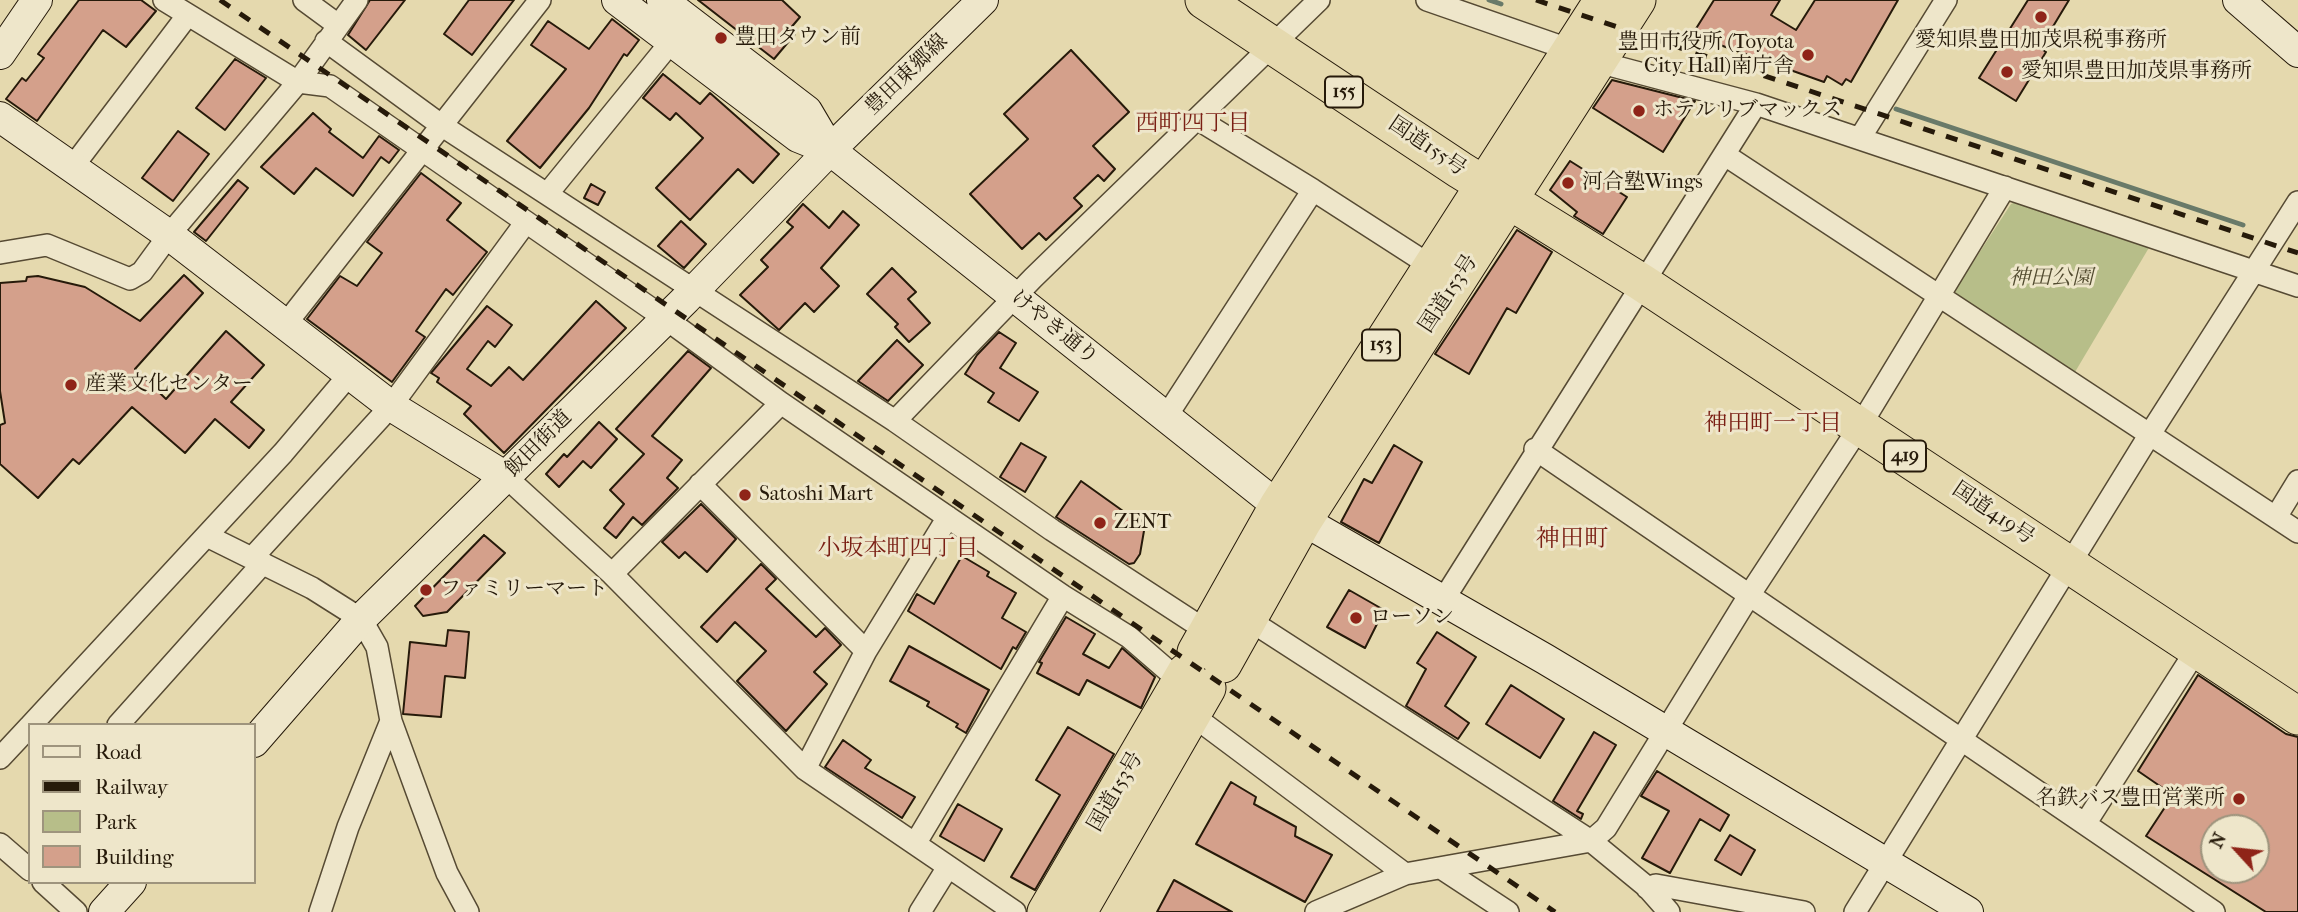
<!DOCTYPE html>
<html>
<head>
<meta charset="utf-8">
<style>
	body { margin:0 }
	#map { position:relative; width:2298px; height:912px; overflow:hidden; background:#e5d9ae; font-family:"IM FELL French Canon",serif }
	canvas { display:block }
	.legend { position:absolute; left:28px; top:723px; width:228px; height:161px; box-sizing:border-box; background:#eee6ca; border:2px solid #9e947d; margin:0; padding:9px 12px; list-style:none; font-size:21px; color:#261a0a }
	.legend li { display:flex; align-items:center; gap:14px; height:35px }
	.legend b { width:35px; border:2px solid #9e947d }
	.north { position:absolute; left:2200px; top:814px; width:70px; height:70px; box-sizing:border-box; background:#eee6ca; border:2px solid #9e947d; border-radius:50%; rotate:297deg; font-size:19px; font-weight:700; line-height:28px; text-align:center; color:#261a0a }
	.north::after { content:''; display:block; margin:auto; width:24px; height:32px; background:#8f2418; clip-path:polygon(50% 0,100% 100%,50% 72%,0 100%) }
</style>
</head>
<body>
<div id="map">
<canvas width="2298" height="912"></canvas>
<ul class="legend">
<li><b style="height:9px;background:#eee6ca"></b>Road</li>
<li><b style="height:9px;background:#261a0a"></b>Railway</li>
<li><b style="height:19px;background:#b7be89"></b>Park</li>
<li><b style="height:19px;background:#d4a08b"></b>Building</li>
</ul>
<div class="north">N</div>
</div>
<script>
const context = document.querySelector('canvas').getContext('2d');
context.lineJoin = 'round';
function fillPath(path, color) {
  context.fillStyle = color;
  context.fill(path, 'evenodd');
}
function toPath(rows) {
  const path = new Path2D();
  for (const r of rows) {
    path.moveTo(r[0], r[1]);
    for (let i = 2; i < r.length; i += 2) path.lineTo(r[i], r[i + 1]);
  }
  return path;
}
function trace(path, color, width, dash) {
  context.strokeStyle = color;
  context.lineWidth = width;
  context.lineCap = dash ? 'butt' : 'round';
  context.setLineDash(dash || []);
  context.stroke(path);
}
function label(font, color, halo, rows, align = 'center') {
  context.font = font + ' "IM FELL French Canon","Noto Serif JP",serif';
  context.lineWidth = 6;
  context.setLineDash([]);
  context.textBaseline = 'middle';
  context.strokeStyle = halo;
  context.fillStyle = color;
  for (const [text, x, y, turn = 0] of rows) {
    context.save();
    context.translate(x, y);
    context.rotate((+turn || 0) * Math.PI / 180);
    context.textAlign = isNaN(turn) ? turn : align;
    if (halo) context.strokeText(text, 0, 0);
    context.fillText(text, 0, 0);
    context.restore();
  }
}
fillPath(toPath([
	[2017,201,2150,246,2075,372,1958,298,1955,290,2011,204]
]), '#b7be89');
trace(toPath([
	[1489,0,1501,4],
	[1896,109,2243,225]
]), '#697a69', 5);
const building = toPath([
	[79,0,141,0,156,11,126,47,103,30,37,121,6,99,22,78,26,81,44,58,38,54,79,0],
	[370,0,405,0,366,50,348,35,370,0],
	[469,0,514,0,472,55,444,34,469,0],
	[698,0,782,0,800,17,789,30,795,34,774,59,698,0],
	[1714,0,1780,0,1771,15,1796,30,1815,0,1898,0,1851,82,1846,79,1842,85,1827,76,1824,82,1692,35,1714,0],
	[2028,0,2069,0,2040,48,2046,52,2016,101,1979,78,2028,0],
	[612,19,639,40,627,56,624,54,589,108,540,168,507,141,566,69,531,45,548,21,589,49,612,19],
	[1071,50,1129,112,1093,146,1115,169,1104,181,1098,175,1074,198,1082,206,1046,240,1039,233,1022,249,970,194,1028,139,1004,114,1071,50],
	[235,59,266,78,225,130,196,108,235,59],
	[663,74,700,104,710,93,779,154,753,183,738,169,690,220,656,188,703,138,676,113,670,120,643,98,663,74],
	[1612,80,1695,101,1663,152,1593,108,1612,80],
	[313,113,331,129,329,132,363,158,379,136,399,150,389,163,381,157,353,196,316,168,294,194,261,167,313,113],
	[178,131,209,154,173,201,142,178,178,131],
	[1570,161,1627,197,1603,234,1574,216,1577,212,1550,190,1570,161],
	[421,173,461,203,447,220,487,252,453,295,446,289,416,331,425,337,392,382,307,319,340,276,357,286,382,253,367,242,421,173],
	[238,180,248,188,206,241,194,232,238,180],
	[591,184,605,192,598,205,584,198,591,184],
	[803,204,829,228,843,211,859,225,821,268,839,286,814,312,805,303,779,330,740,295,768,267,761,260,793,227,787,222,803,204],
	[681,221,706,244,684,268,658,246,681,221],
	[1517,230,1552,252,1516,313,1507,308,1469,374,1435,354,1517,230],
	[892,268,916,292,908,299,930,323,909,342,895,327,898,324,867,294,892,268],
	[184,275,203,293,135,369,166,399,226,331,264,365,231,402,264,430,249,448,215,419,185,453,132,407,79,464,73,459,38,498,0,464,0,425,5,423,0,391,0,283,26,281,27,277,38,276,85,287,140,321,184,275],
	[596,301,626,328,504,453,464,414,471,406,437,382,439,378,431,373,487,306,512,325,495,347,488,341,467,369,491,386,509,367,523,380,596,301],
	[999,332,1016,343,1000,368,1038,392,1019,421,988,402,994,393,965,374,977,355,999,332],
	[897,340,923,365,888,401,858,381,897,340],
	[688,351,711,368,652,436,682,460,667,478,678,488,642,525,633,517,616,538,604,528,624,504,610,490,644,454,616,429,688,351],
	[599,422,617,439,591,468,583,461,559,487,546,474,564,454,567,457,599,422],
	[1021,443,1046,457,1025,492,1000,477,1021,443],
	[1394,445,1422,462,1379,543,1341,522,1364,479,1372,483,1394,445],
	[1081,481,1130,516,1137,516,1145,525,1140,554,1134,563,1129,564,1056,517,1081,481],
	[701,504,736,539,707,572,685,552,679,558,662,542,701,504],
	[484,535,505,553,447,612,423,616,415,606,484,535],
	[962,556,989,572,987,576,1016,593,1002,618,1026,632,1016,649,1013,647,1001,669,908,611,917,594,934,604,962,556],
	[761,564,776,579,766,589,816,637,825,628,841,645,814,672,827,684,786,731,737,681,766,651,735,622,717,642,701,627,761,564],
	[1349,590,1384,610,1365,648,1327,627,1349,590],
	[1066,617,1095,634,1083,654,1109,668,1122,648,1155,677,1141,708,1087,680,1079,695,1037,673,1042,663,1039,662,1066,617],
	[448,630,469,632,465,678,445,676,441,717,403,714,410,642,446,646,448,630],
	[1437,632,1476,657,1445,706,1469,723,1458,739,1406,706,1426,669,1417,663,1437,632],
	[909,646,989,690,966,733,956,727,958,724,927,706,929,702,890,681,909,646],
	[2198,675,2286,734,2298,737,2298,912,2266,912,2146,836,2173,795,2138,771,2198,675],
	[2214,828,2256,828,2256,870,2214,870,2214,828],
	[1511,685,1564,719,1540,758,1486,724,1511,685],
	[1068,727,1114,754,1035,890,1011,877,1060,795,1036,780,1068,727],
	[1594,732,1616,745,1577,811,1583,814,1581,819,1553,801,1594,732],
	[843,740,871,760,865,768,915,797,902,818,825,767,843,740],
	[1657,771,1729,815,1720,831,1700,819,1670,873,1642,858,1669,811,1641,796,1657,771],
	[1231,782,1256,797,1254,804,1296,827,1295,836,1332,855,1305,902,1196,844,1231,782],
	[958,804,1002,829,984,861,940,836,958,804],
	[1730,835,1755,850,1741,875,1715,860,1730,835],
	[1174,880,1232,912,1157,912,1174,880]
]);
fillPath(building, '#d4a08b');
trace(building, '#261a0a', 2);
const street = toPath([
	[164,0,298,82,330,86,666,319,781,403,1063,596,1129,637,1181,682],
	[304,0,338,25],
	[1427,0,1571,50],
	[326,41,441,125,895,421],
	[1598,62,1756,104,2298,286],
	[1860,138,1946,0],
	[1725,155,2298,532],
	[71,169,187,16],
	[1313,190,1431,266],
	[548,193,671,42],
	[0,253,47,245,130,279,142,272,169,235,298,82,357,0],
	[285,325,540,0],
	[1166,417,1313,190,1199,120],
	[1535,449,2214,912],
	[506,477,612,574,805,769,1015,912],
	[700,484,866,651],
	[2276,517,2298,481],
	[207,536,312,588,361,619,377,647,391,721,421,803,447,873,468,912],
	[252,558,391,406,526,222],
	[612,574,781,403],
	[1442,602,1756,104],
	[1246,618,1591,841,1647,887,1669,912],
	[1210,633,1052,530,895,421,1033,278,1319,0],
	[1192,715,1405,874],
	[31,725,283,453,349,375],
	[118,725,263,563],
	[0,758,30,726],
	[805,769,866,651,948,517],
	[2085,824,2197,649],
	[0,844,30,870],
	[915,844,1063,596],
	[1441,868,1508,912],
	[43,882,76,912],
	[1647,888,1656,885,1804,912],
	[320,912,348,827,391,721],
	[920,912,948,867],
	[1316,912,1405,874,1591,841,1606,828,1750,594,1860,426,2005,187],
	[1855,912,2150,434,2298,202]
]);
const secondary = toPath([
	[617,0,798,137,830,150,1278,506,1545,659,1968,912],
	[662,0,807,111,830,150],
	[2238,0,2298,52],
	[0,54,37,0],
	[0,117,169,235,391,406,506,477],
	[254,742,361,619,686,299,830,150,983,0],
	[104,912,131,882]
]);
const highway = toPath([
	[1204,0,1460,170,1641,282,2298,716],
	[1196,652,1278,506,1603,0],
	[1223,664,1303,521,1637,0],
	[1046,912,1186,672],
	[1078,912,1207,688]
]);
trace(street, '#564a33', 24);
trace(secondary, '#261a0a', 32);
trace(highway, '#261a0a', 39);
trace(street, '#eee6ca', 21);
trace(secondary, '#eee6ca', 30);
trace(highway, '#e5d9ae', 37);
trace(toPath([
	[220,0,1555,912],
	[1536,0,2298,253]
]), '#261a0a', 5, [12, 12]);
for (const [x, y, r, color] of [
	[2041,17,7,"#8f2418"],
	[721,38,7,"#8f2418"],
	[1808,55,7,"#8f2418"],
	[2007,72,7,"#8f2418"],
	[1639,111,7,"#8f2418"],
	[1568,183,7,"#8f2418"],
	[71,385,7,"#8f2418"],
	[745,495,7,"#8f2418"],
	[1100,523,7,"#8f2418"],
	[426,590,7,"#8f2418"],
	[1356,618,7,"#8f2418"],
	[2239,799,7,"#8f2418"]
]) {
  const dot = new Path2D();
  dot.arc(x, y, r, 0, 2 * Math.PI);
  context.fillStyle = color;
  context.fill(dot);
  trace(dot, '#eee6ca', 2.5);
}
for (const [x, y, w] of [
	[1344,92,38],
	[1381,345,38],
	[1905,456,42]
]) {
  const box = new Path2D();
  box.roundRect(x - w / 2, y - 15.5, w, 31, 5);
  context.fillStyle = '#eee6ca';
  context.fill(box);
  trace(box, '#261a0a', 2);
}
label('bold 19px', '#261a0a', null, [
	["155",1344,92],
	["153",1381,345],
	["419",1905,456]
]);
label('21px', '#261a0a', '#eee6ca', [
	["豊田タウン前",735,38],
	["愛知県豊田加茂県税事務所",2041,41,"center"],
	["豊田市役所 (Toyota",1794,43,"right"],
	["City Hall)南庁舎",1794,67,"right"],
	["愛知県豊田加茂県事務所",2021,72],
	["ホテルリブマックス",1653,111],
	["河合塾Wings",1582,183],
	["産業文化センター",85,385],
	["Satoshi Mart",759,495],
	["ZENT",1114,523],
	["ファミリーマート",440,590],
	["ローソン",1370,618],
	["名鉄バス豊田営業所",2225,799,"right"]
], 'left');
label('21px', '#261a0a', '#eee6ca', [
	["豊田東郷線",907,75,-44],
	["国道155号",1427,147,34],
	["国道153号",1449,294,-57],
	["けやき通り",1054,328,39],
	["飯田街道",539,444,-45],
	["国道419号",1993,514,34],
	["国道153号",1116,792,-60]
]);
label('italic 21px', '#524b30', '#eee6ca', [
	["神田公園",2051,279]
]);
label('23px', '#7a1f14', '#eee6ca', [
	["西町四丁目",1193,124],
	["神田町一丁目",1773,424],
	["小坂本町四丁目",898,549]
]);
label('24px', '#7a1f14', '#eee6ca', [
	["神田町",1572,540]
]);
</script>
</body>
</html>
